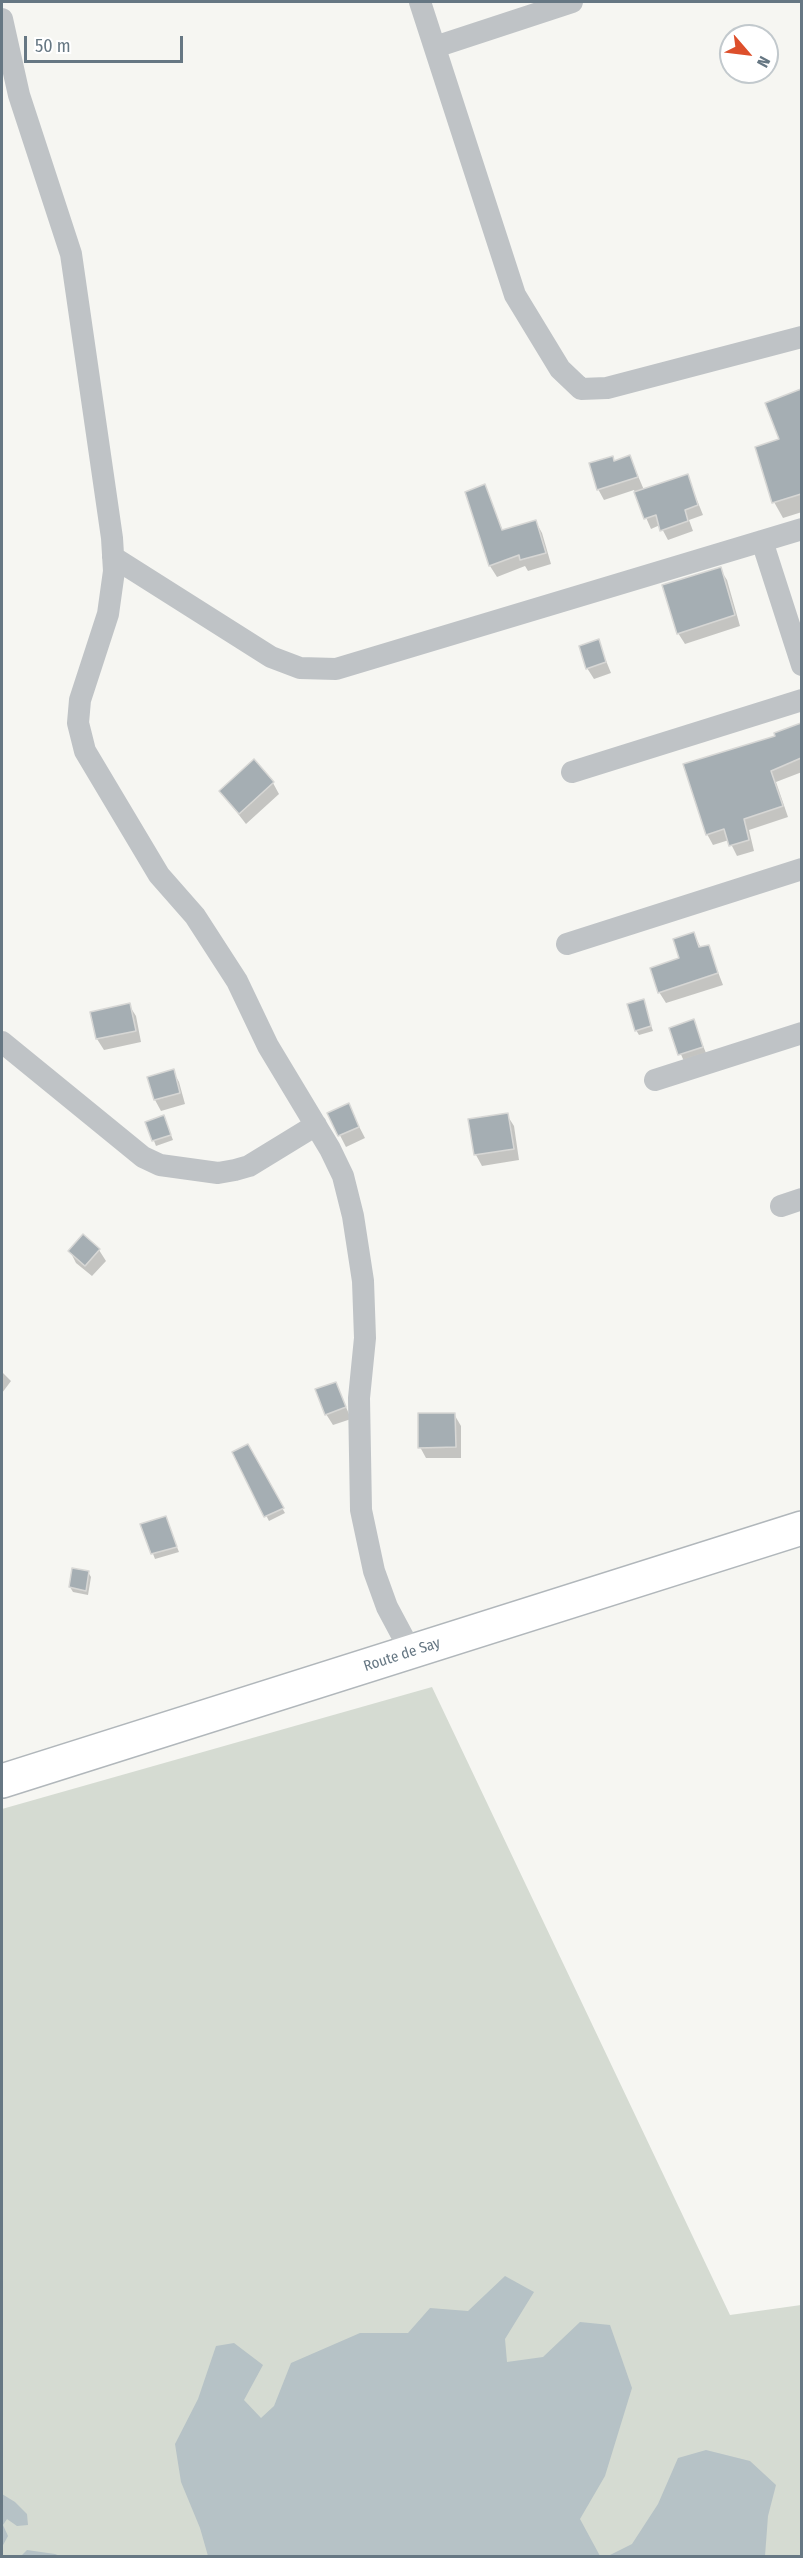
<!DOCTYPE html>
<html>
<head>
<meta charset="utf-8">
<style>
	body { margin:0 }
	#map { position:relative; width:803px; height:2558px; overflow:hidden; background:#f6f6f2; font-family:"Fira Sans Condensed",sans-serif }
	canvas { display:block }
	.frame { position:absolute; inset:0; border:3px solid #667783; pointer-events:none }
	.north { position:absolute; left:719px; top:24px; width:60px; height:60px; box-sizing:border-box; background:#fff; border:2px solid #c2c9cd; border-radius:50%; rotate:118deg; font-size:16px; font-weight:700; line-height:24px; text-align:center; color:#667783 }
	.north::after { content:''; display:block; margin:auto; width:21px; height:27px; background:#dd4f2b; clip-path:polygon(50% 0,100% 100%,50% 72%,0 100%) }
	.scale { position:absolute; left:24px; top:36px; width:159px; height:27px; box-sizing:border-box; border:3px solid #667783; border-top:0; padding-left:8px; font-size:18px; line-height:21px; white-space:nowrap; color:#667783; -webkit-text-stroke:4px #fff; paint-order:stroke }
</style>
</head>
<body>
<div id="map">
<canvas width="803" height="2558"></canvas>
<div class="frame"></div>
<div class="north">N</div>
<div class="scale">50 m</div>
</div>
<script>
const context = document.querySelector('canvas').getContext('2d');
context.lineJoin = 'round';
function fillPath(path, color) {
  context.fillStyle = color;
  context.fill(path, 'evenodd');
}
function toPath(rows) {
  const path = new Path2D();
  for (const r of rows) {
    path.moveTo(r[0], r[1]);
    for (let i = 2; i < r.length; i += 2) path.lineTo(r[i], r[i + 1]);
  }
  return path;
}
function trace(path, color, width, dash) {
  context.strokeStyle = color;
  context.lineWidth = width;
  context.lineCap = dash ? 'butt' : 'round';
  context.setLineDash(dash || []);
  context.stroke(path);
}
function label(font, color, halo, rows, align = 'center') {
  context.font = font + ' "Fira Sans Condensed",sans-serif';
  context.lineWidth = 6;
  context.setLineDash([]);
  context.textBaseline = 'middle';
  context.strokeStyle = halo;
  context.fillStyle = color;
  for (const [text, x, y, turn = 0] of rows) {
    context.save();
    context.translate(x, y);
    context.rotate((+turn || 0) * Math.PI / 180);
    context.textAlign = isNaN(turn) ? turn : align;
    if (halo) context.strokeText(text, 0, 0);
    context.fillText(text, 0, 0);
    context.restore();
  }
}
fillPath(toPath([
	[432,1687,730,2315,801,2305,801,2556,2,2556,2,1809]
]), '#d5dbd2');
fillPath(toPath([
	[505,2276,534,2292,505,2339,507,2362,543,2357,580,2322,610,2325,632,2388,605,2476,580,2519,600,2556,208,2556,200,2528,181,2482,175,2444,198,2399,216,2346,234,2343,263,2365,244,2400,261,2418,274,2406,291,2363,360,2333,408,2333,430,2308,468,2311],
	[706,2450,750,2461,776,2485,768,2516,765,2556,608,2556,632,2544,658,2504,678,2458],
	[2,2494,15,2502,27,2514,28,2525,17,2526,7,2519,3,2525,8,2536,2,2547],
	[27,2550,55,2554,60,2556,21,2556]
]), '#b6c2c6');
fillPath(toPath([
	[802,390,802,512,783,518,774,502,781,440,767,404],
	[630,457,644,490,687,475,703,515,689,520,693,531,668,540,660,525,651,529,634,490,604,500,598,489,615,462],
	[484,486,503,531,536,522,542,533,551,564,528,571,525,566,497,577,490,566,467,493],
	[720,569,727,580,740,626,685,644,678,633],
	[598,641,611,673,594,679,587,668],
	[798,726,802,731,802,772,776,782,788,817,749,830,754,851,737,856,729,840,713,845,707,834,777,737],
	[273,783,279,794,246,824,221,792],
	[694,934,701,948,708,946,723,985,666,1003,659,992],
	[643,1001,653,1031,639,1035,636,1030],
	[129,1005,136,1016,141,1042,104,1050,97,1039,92,1013],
	[693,1021,708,1058,686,1066,670,1029],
	[173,1071,179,1082,185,1104,161,1111,155,1100],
	[348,1105,365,1138,346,1147,329,1114],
	[507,1115,514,1126,519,1160,482,1166,476,1155],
	[166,1122,173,1140,156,1146,147,1123],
	[99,1250,106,1261,92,1276,76,1263,70,1251],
	[2,1372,11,1381,2,1393],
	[336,1383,351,1419,333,1425,326,1414],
	[454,1414,461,1426,461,1458,426,1458,420,1447],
	[247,1446,285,1513,269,1521,234,1453],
	[165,1517,179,1552,155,1559,142,1525],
	[88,1572,91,1577,88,1595,73,1592,70,1587]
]), '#0003');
const building = toPath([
	[801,389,801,494,772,503,755,447,779,439,765,403,801,389],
	[630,455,638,477,597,490,589,463,613,456,614,461,630,455],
	[688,474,698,505,685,510,688,521,660,531,656,515,644,519,634,492,688,474],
	[485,484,502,530,536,520,546,553,520,560,519,555,489,566,465,492,485,484],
	[721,567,735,615,677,634,662,585,721,567],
	[599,639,606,662,586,669,579,646,599,639],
	[801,723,801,758,771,771,783,806,744,819,749,840,729,846,724,829,706,835,683,764,775,736,774,733,801,723],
	[254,759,274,782,239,814,219,791,254,759],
	[694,932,699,947,709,945,718,973,658,993,650,968,679,958,673,939,694,932],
	[644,999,651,1026,635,1031,627,1004,644,999],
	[130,1003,136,1031,96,1039,90,1012,130,1003],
	[694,1019,703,1047,678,1055,669,1028,694,1019],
	[174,1069,180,1093,154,1100,147,1077,174,1069],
	[349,1103,359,1127,338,1136,327,1113,349,1103],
	[508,1113,514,1149,474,1155,468,1119,508,1113],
	[164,1115,171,1135,152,1141,145,1122,164,1115],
	[83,1234,100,1249,85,1266,68,1251,83,1234],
	[336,1382,346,1407,325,1415,315,1389,336,1382],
	[418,1413,455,1413,456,1447,418,1448,418,1413],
	[248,1444,284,1508,264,1517,232,1452,248,1444],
	[166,1516,177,1547,151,1554,140,1524,166,1516],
	[72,1568,89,1571,86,1591,69,1587,72,1568]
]);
fillPath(building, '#a5aeb3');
trace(building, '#d7d7d5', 1.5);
const secondary = toPath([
	[2,1781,802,1528]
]);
trace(secondary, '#b1b7bb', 36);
trace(toPath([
	[420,2,515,295,560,369,581,389,607,388,802,337],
	[2,19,19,95,71,254,112,538,114,571,108,614,80,700,78,723,85,751,159,875,195,916,237,981,268,1046,330,1149,343,1176,353,1216,363,1281,365,1338,359,1398,361,1510,374,1571,387,1607,411,1652],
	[435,47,572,2],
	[762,541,802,665],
	[113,557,271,657,300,668,336,669,802,529],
	[572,772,802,700],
	[567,944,802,869],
	[2,1042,143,1157,160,1165,218,1173,235,1170,249,1166,316,1125],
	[655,1080,802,1033],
	[781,1206,802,1199]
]), '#bfc3c6', 22);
trace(secondary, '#fff', 33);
label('15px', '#667783', '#fff', [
	["Route de Say",402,1655,-18]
]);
</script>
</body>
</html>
